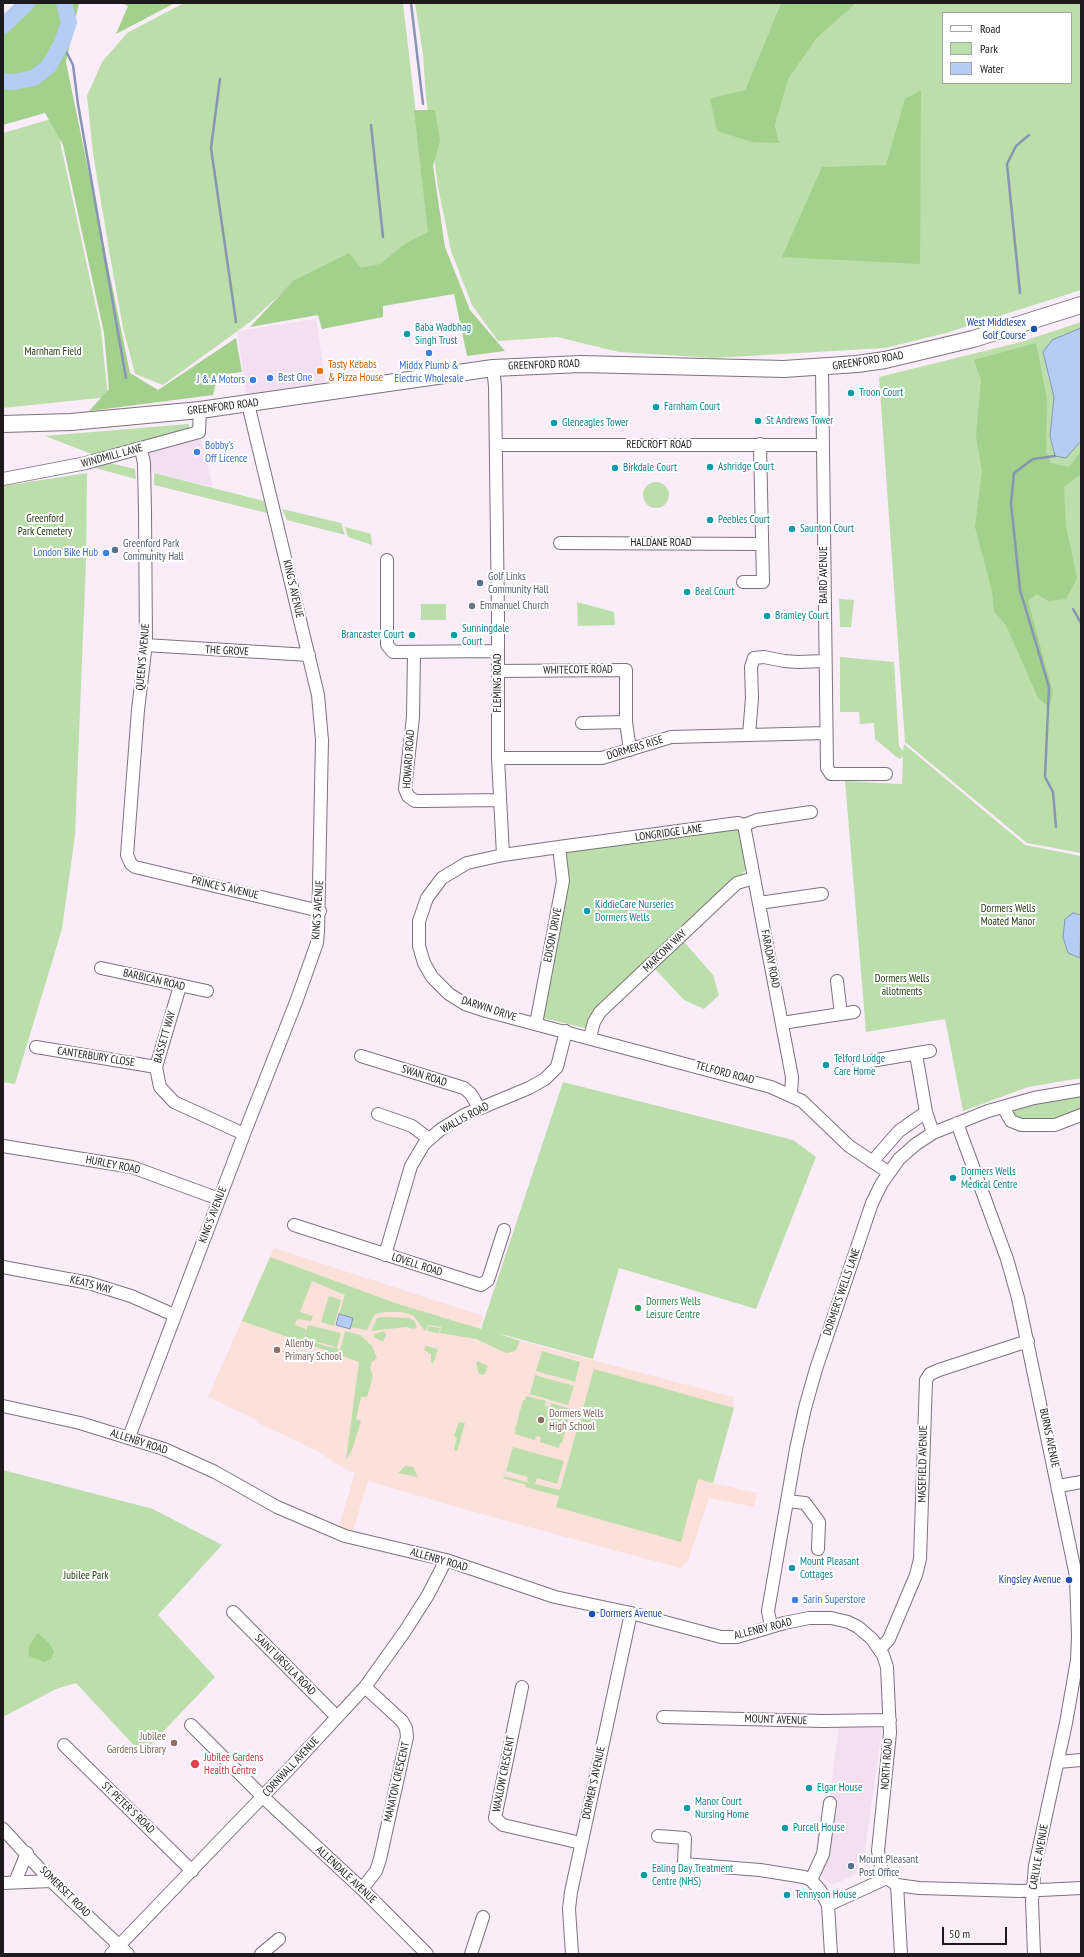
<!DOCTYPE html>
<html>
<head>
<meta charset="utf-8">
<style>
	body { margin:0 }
	#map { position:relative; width:1084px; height:1957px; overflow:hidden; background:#faedf9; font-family:"PT Sans Narrow",sans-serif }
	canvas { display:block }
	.frame { position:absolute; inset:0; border:4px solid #1d191d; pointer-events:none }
	.legend { position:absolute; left:942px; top:12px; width:130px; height:72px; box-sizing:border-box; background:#fff; border:1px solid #a5a3a5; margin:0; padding:5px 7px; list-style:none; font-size:12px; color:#1d191d }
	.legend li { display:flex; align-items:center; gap:8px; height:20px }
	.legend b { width:20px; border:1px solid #a5a3a5 }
	.scale { position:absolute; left:942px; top:1927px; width:65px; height:18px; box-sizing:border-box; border:2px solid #1d191d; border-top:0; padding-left:5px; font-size:12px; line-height:14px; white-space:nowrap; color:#1d191d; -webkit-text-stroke:3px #fff; paint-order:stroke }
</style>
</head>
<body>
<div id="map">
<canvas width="1084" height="1957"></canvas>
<div class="frame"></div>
<ul class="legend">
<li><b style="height:5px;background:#fff"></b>Road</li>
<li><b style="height:11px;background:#bbdeaa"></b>Park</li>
<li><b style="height:11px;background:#b5ccf5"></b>Water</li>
</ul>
<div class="scale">50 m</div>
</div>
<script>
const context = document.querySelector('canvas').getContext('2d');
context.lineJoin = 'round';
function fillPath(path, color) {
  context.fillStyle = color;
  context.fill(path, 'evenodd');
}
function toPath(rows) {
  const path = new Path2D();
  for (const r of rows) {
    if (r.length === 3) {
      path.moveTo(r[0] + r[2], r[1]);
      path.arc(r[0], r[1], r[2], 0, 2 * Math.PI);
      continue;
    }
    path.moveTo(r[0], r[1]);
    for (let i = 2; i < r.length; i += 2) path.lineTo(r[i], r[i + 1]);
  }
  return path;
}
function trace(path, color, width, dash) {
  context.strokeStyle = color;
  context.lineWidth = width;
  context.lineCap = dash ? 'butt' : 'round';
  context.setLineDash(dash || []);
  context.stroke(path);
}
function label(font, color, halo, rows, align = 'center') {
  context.font = font + ' "PT Sans Narrow",sans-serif';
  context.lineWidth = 4;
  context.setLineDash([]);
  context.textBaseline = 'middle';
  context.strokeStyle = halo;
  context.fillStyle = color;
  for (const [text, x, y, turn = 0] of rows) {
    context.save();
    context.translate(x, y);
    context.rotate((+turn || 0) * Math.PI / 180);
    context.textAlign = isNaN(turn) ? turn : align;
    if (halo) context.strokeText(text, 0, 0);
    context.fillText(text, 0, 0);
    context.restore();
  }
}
fillPath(toPath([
	[316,319,327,392,248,404,237,331],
	[200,437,213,487,150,472,145,453],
	[839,1727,882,1728,864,1858,855,1875,832,1885,819,1875]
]), '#f2dff2');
fillPath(toPath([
	[274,1248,483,1316,479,1330,733,1397,734,1408,713,1483,757,1493,754,1507,709,1498,688,1561,680,1568,485,1515,368,1481,352,1534,338,1529,355,1473,345,1469,315,1450,256,1422,257,1420,208,1397]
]), '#fbe1da');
fillPath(toPath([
	[26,3,47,3,3,44,3,25],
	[184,3,403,3,430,235,380,267,295,281,250,322,163,385,135,374,123,328,110,256,93,153,87,96,102,62,127,33],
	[415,3,781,3,745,90,710,98,779,142,775,125,787,79,817,38,855,3,1081,3,1081,290,946,333,885,348,713,358,619,352,557,337,498,341,472,305,451,251,438,187,426,98,423,54],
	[943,13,1071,13,1071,83,943,83],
	[55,118,101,330,108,397,3,408,3,133],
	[1081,322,1081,853,1027,843,905,742,879,377,1021,342],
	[189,424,189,428,94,455,45,436],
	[110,463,135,469,136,479,95,468],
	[87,473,86,561,75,835,62,929,15,1084,3,1082,3,486],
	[154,473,264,501,267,513,154,485],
	[656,495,13],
	[282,509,341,523,345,535,287,520],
	[345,527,371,534,372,545,348,537],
	[839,599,854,600,851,627,840,627],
	[577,602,614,612,615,625,578,626],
	[421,604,446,604,446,620,421,620],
	[840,657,894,662,899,746,903,751,904,744,1025,845,1081,856,1081,1078,1028,1087,963,1111,945,1019,866,1032,845,781,902,784,903,757,899,759,875,739,874,723,860,724,859,712,840,712],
	[740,829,747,869,592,1013,585,1028,543,1018,563,853],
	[684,942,713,975,719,995,704,1009,684,1000,655,969],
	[563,1082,793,1140,816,1157,756,1309,619,1268,593,1359,497,1333,520,1341,516,1350,512,1352,506,1353,476,1339,440,1333,441,1327,428,1325,425,1331,413,1315,401,1312,386,1312,375,1314,367,1330,350,1327,352,1318,339,1314,345,1295,312,1281,300,1312,313,1316,311,1321,297,1319,295,1325,306,1329,304,1337,308,1325,341,1333,337,1347,304,1339,333,1348,333,1346,340,1350,345,1331,360,1335,372,1346,377,1358,372,1362,370,1368,373,1376,367,1397,361,1397,356,1419,361,1421,352,1450,346,1460,359,1362,242,1321,270,1257,398,1304,481,1329],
	[1081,1097,1081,1110,1059,1120,1020,1122,1014,1117,1012,1110,1045,1102],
	[329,1296,341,1300,334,1326,321,1322],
	[382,1317,409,1318,414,1321,417,1327,414,1329,406,1327,371,1331,377,1318],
	[428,1326,440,1328,439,1333,427,1331],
	[384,1331,386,1335,383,1342,374,1337,374,1334],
	[426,1346,438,1349,433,1364,431,1362,431,1354,424,1350],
	[542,1351,580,1362,575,1382,536,1371],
	[478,1361,488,1366,484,1375,479,1374,476,1363],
	[594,1369,734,1408,713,1483,698,1479,681,1542,556,1507,559,1496,525,1487,526,1485,503,1478,504,1476,530,1483,527,1481,528,1477,506,1471,513,1447,564,1461,557,1484,537,1478,535,1484,560,1490],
	[535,1375,574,1386,568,1405,530,1394],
	[526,1396,546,1401,545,1406,550,1407,551,1403,570,1409,570,1413,562,1443,560,1443,559,1448,540,1442,541,1437,536,1436,535,1440,515,1434,516,1430,515,1430,523,1400,525,1400],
	[459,1422,465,1423,457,1451,454,1450,457,1438,454,1436],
	[405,1466,413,1467,418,1477,398,1473],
	[3,1470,153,1509,222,1545,158,1615,215,1677,142,1754,76,1683,56,1689,3,1717]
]), '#bbdeaa');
fillPath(toPath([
	[37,3,79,3,66,62,130,373,158,390,236,338,242,372,218,375,213,395,89,411,109,389,104,333,63,145,45,113,3,125,3,32],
	[122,3,175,3,116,34,128,6],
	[781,3,856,3,817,38,788,79,775,125,779,143,752,142,717,131,710,98,745,90],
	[921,90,920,264,782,257,822,167,886,165,905,99],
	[414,110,435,110,440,141,433,166,445,247,470,310,505,351,467,356,454,294,383,306,383,317,322,329,318,315,250,327,293,281,349,253,361,268,380,264,405,244,428,232],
	[1036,343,1047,399,1046,451,1051,463,1069,467,1081,451,1081,474,1064,487,1066,526,1077,578,1066,599,1048,601,1037,594,1028,601,1053,693,1049,707,1038,698,1006,625,994,611,992,591,975,527,982,471,976,436,981,380,974,360],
	[38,1633,49,1643,54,1651,51,1659,44,1662,29,1656,29,1646]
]), '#a3d08b');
const water = toPath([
	[1081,328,1081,441,1066,458,1055,456,1050,436,1054,397,1043,352,1052,340,1081,328],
	[1073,913,1081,915,1080,958,1068,953,1063,937,1065,919,1073,913],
	[339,1314,353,1318,350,1329,336,1325,339,1314]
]);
fillPath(water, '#b5ccf5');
trace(water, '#8796b4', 1);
trace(toPath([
	[411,3,423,104],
	[62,43,73,65,78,104,126,378],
	[220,79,211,148,236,322],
	[371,125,383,237],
	[1020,293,1007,164,1016,146,1029,135],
	[1055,456,1033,459,1014,473,1011,503,1020,590,1049,687,1045,777,1053,792,1056,827],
	[1073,609,1081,623]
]), '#8796b4', 2.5);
trace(toPath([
	[3,26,27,3],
	[3,81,13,82,34,78,49,66,62,43,69,22,64,3]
]), '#b5ccf5', 16);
const minor = toPath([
	[493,368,495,386,498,617,498,758,503,855],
	[822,368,827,768,831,774,886,774],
	[496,445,823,445],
	[141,449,144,463,145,512,146,643,138,710,127,855,131,864,135,867,320,911],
	[3,479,86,463,199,432,200,410],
	[560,543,762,544],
	[387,560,387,645,393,652,498,651],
	[743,582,763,582,760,444],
	[145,645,309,655],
	[414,652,413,717,405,789,408,796,415,801,424,801,499,800],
	[498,671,626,670,626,722,630,750],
	[582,723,626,722],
	[749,735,752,698,751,667,754,658,764,657,784,661,798,662,825,661],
	[498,758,602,758,671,737,826,733],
	[811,812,757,820,744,825,738,823,559,847,503,855,467,863,442,878,427,898,419,921,419,946,424,963,432,977,449,994,465,1004,486,1011,771,1087,802,1101,849,1146,888,1172],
	[744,825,792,1077,791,1095],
	[759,903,822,894],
	[101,968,207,991],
	[837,981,841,1014],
	[180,986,156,1067,160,1087,174,1102,244,1134],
	[782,1023,854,1012],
	[536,1024,563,881,559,847],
	[590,1037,594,1022,600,1012,737,883,754,878],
	[36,1047,156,1067],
	[361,1056,464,1088,471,1094,479,1108],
	[859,1063,930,1051],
	[1003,1107,1011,1121,1021,1125,1055,1125,1081,1115],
	[926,1112,933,1133],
	[378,1114,412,1126,429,1139],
	[957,1123,1007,1259,1018,1298,1076,1576,1078,1636,1077,1660,1066,1723,1035,1866,1032,1901,1034,1954],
	[3,1146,132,1167,219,1199],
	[872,1162,899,1131,926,1112,916,1054],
	[294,1225,481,1285,488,1280,504,1230],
	[385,1255,411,1166,424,1144,440,1130,464,1115,529,1088,545,1079,557,1067,566,1031],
	[3,1267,89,1283,131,1296,174,1315],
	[3,1406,80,1423,164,1449,215,1472,277,1507,345,1536,446,1560,555,1597,631,1613,721,1637,737,1637,784,1623,809,1618,831,1618,848,1622,858,1627,872,1639,883,1655,887,1667,890,1733,878,1851,881,1867,887,1878,897,1885,919,1888,1020,1891,1081,1888],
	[129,1437,244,1134,296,1002,317,943,318,932,322,740,318,695,248,404],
	[1059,1486,1081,1482],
	[787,1501,805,1503,819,1522,818,1549],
	[233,1612,337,1717],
	[771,1626,768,1611,796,1449,805,1408,816,1369,872,1203,882,1183,899,1159,916,1144,933,1133,988,1111,1034,1098,1081,1090],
	[880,1649,889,1639,916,1575,920,1559,926,1380,930,1374,939,1370,1028,1341],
	[522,1687,495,1818,503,1825,581,1843],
	[663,1717,823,1721,890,1720],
	[191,1725,263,1797,362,1889,427,1954],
	[64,1745,192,1871],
	[1058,1762,1081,1760],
	[3,1829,51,1881,128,1954],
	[658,1836,685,1838,684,1864,760,1870,804,1877,811,1880,820,1890,828,1905,831,1954],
	[811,1880,823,1854,830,1803],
	[15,1882,27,1853],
	[3,1883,51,1881],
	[897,1885,901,1954],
	[362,1889,376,1871,380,1859,407,1737,406,1728,402,1721,365,1687],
	[828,1905,887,1878],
	[111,1954,290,1768,365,1687,405,1631,428,1595,446,1560],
	[261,1954,279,1939],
	[471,1954,483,1917],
	[572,1954,569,1909,571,1892,631,1613]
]);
const major = toPath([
	[3,424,71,422,200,410,493,368,581,364,784,369,857,364,885,360,973,339,1081,305]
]);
trace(minor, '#7d727d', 14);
trace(major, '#7d727d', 18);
trace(minor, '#fff', 12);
trace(major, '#fff', 16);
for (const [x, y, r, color] of [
	[1034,329,4,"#1a4fb4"],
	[407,334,4,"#0f9aa8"],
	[429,353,4,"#3f7fe0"],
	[320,371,4,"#e8710a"],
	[270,378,4,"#3f7fe0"],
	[253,380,4,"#3f7fe0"],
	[851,393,4,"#0f9aa8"],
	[656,407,4,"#0f9aa8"],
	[758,421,4,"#0f9aa8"],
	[554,423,4,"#0f9aa8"],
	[197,452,4,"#3f7fe0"],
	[710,467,4,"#0f9aa8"],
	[615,468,4,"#0f9aa8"],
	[710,520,4,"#0f9aa8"],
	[792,529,4,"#0f9aa8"],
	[115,550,4,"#5c6f8a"],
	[106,553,4,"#3f7fe0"],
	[480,583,4,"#5c6f8a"],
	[687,592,4,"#0f9aa8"],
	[472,606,4,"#6b7280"],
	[767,616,4,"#0f9aa8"],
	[412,635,4,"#0f9aa8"],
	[454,635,4,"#0f9aa8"],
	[587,911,4,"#0f9aa8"],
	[826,1065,4,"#0f9aa8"],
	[953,1178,4,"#0f9aa8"],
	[638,1308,4,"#2e9e5b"],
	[277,1350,4,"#8d6e63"],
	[541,1420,4,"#8d6e63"],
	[792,1568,4,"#0f9aa8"],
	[1069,1580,4,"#1a4fb4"],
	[795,1600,4,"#3f7fe0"],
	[592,1614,4,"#1a4fb4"],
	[174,1743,4,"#8d6e63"],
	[195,1764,5,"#e0444e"],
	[809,1788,4,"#0f9aa8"],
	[687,1808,4,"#0f9aa8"],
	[785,1828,4,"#0f9aa8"],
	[851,1866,4,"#5c6f8a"],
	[644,1875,4,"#0f9aa8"],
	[787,1895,4,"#0f9aa8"]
]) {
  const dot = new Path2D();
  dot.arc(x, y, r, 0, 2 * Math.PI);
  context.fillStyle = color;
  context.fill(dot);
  trace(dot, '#fff', 1.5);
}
label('11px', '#164399', '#fff', [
	["West Middlesex",1026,323],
	["Golf Course",1026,336],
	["Kingsley Avenue",1061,1580],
	["Dormers Avenue",600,1614,"left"]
], 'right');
label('11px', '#0d838f', '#fff', [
	["Baba Wadbhag",415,328],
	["Singh Trust",415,341],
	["Troon Court",859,393],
	["Farnham Court",664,407],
	["St Andrews Tower",766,421],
	["Gleneagles Tower",562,423],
	["Ashridge Court",718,467],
	["Birkdale Court",623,468],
	["Peebles Court",718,520],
	["Saunton Court",800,529],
	["Beal Court",695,592],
	["Bramley Court",775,616],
	["Sunningdale",462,629],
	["Court",462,642],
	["Brancaster Court",404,635,"right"],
	["KiddieCare Nurseries",595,905],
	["Dormers Wells",595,918],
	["Telford Lodge",834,1059],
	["Care Home",834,1072],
	["Dormers Wells",961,1172],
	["Medical Centre",961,1185],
	["Mount Pleasant",800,1562],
	["Cottages",800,1575],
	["Elgar House",817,1788],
	["Manor Court",695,1802],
	["Nursing Home",695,1815],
	["Purcell House",793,1828],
	["Ealing Day Treatment",652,1869],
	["Centre (NHS)",652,1882],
	["Tennyson House",795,1895]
], 'left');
label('11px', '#183404', '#fff', [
	["Marnham Field",53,352],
	["Greenford",45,519],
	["Park Cemetery",45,532],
	["Dormers Wells",1008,909],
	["Moated Manor",1008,922],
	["Dormers Wells",902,979],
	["allotments",902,992],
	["Jubilee Park",86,1576]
]);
label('11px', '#1d191d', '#fff', [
	["GREENFORD ROAD",868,361,-9],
	["GREENFORD ROAD",544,365,-2],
	["GREENFORD ROAD",223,407,-7],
	["REDCROFT ROAD",659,445],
	["WINDMILL LANE",112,456,-15],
	["HALDANE ROAD",661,543],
	["BAIRD AVENUE",824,575,-90],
	["KING'S AVENUE",293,589,77],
	["THE GROVE",227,651,3],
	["QUEEN'S AVENUE",143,657,-85],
	["WHITECOTE ROAD",578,670,-1],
	["FLEMING ROAD",498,683,-90],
	["DORMERS RISE",635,748,-17],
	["HOWARD ROAD",409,759,-86],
	["LONGRIDGE LANE",669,833,-8],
	["PRINCE'S AVENUE",225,888,13],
	["KING'S AVENUE",318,910,-86],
	["EDISON DRIVE",553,935,-79],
	["MARCONI WAY",665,951,-44],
	["FARADAY ROAD",770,959,79],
	["BARBICAN ROAD",154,980,13],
	["DARWIN DRIVE",489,1009,18],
	["BASSETT WAY",165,1037,-74],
	["CANTERBURY CLOSE",96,1057,9],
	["TELFORD ROAD",725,1073,15],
	["SWAN ROAD",424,1076,18],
	["WALLIS ROAD",465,1118,-28],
	["HURLEY ROAD",113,1165,11],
	["KING'S AVENUE",213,1215,-69],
	["LOVELL ROAD",417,1265,18],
	["KEATS WAY",91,1285,15],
	["DORMER’S WELLS LANE",842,1292,-71],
	["BURNS AVENUE",1049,1438,78],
	["ALLENBY ROAD",139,1442,18],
	["MASEFIELD AVENUE",923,1464,-89],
	["ALLENBY ROAD",439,1560,16],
	["ALLENBY ROAD",763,1629,-14],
	["SAINT URSULA ROAD",285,1665,45],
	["MOUNT AVENUE",776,1720,2],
	["NORTH ROAD",887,1764,-86],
	["CORNWALL AVENUE",291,1767,-47],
	["WAXLOW CRESCENT",504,1774,-79],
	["MANATON CRESCENT",397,1782,-77],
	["DORMER'S AVENUE",594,1783,-78],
	["ST. PETER'S ROAD",128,1808,44],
	["CARLYLE AVENUE",1039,1857,-80],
	["ALLENDALE AVENUE",346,1875,43],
	["SOMERSET ROAD",65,1892,45]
]);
label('11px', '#c56008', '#fff', [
	["Tasty Kebabs",328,365],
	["& Pizza House",328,378]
], 'left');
label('11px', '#366cbe', '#fff', [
	["Middx Plumb &",429,366,"center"],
	["Electric Wholesale",429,379,"center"],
	["Best One",278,378],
	["J & A Motors",245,380,"right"],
	["Bobby's",205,446],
	["Off Licence",205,459],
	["London Bike Hub",98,553,"right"],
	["Sarin Superstore",803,1600]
], 'left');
label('11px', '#4e5e75', '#fff', [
	["Greenford Park",123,544],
	["Community Hall",123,557],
	["Golf Links",488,577],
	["Community Hall",488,590],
	["Mount Pleasant",859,1860],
	["Post Office",859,1873]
], 'left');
label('11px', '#5b616d', '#fff', [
	["Emmanuel Church",480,606]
], 'left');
label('11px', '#27864d', '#fff', [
	["Dormers Wells",646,1302],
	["Leisure Centre",646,1315]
], 'left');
label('11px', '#785e54', '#fff', [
	["Allenby",285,1344],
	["Primary School",285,1357],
	["Dormers Wells",549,1414],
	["High School",549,1427],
	["Jubilee",166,1737,"right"],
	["Gardens Library",166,1750,"right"]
], 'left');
label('11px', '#be3a42', '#fff', [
	["Jubilee Gardens",204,1758],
	["Health Centre",204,1771]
], 'left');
</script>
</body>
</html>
